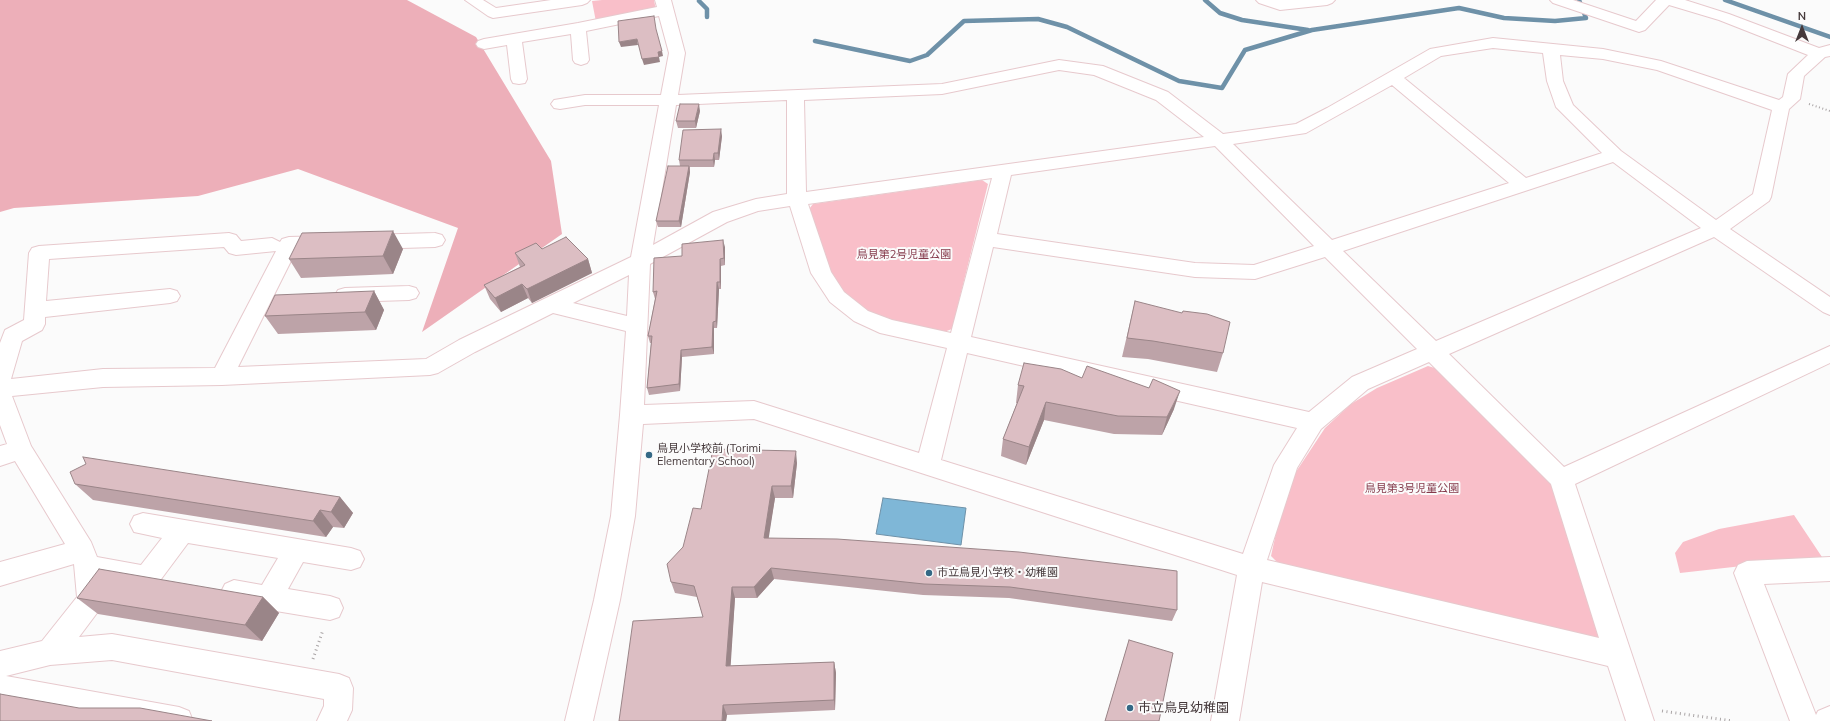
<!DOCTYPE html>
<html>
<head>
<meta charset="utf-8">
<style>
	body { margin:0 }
	#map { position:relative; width:1830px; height:721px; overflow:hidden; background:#fbfbfb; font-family:Mulish,sans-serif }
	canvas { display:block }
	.north { position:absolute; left:1782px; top:8px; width:40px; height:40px; -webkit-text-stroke:3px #fbfbfb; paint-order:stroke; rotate:0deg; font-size:11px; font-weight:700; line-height:16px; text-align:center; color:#45393b }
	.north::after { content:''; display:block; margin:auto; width:14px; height:18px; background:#45393b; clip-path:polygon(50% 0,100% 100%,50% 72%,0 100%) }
</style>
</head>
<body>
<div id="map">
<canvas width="1830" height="721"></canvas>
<div class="north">N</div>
</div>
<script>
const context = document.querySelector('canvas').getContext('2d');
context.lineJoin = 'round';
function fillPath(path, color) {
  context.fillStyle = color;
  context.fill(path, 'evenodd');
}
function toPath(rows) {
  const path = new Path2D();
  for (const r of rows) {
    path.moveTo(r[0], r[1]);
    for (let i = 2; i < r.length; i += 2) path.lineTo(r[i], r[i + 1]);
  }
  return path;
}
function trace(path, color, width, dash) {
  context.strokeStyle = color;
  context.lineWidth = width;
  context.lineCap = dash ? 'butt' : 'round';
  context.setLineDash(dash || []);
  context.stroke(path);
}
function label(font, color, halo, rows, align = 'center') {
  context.font = font + ' Mulish,"Noto Sans JP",sans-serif';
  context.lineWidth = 4;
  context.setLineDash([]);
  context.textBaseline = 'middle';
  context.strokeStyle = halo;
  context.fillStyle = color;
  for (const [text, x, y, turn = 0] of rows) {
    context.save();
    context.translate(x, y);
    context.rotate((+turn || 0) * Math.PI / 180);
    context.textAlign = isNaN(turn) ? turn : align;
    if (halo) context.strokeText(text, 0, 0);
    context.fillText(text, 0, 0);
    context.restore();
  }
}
fillPath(toPath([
	[602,0,654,0,656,10,596,22,592,1],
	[982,180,988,184,952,329,944,332,897,323,869,311,853,301,841,289,829,270,809,209,813,204],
	[1428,366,1438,369,1553,485,1603,633,1596,639,1279,564,1271,556,1286,487,1325,428,1351,404,1377,388],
	[1794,515,1822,557,1680,573,1675,553,1683,542,1719,529]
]), '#f9bfc9');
fillPath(toPath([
	[0,0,407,0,476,37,551,161,562,234,422,332,458,228,298,169,198,196,14,208,0,212]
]), '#edafb9');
const water = toPath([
	[883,498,966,508,961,545,876,534,883,498]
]);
fillPath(water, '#7fb7d7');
trace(water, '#6e91a8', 1);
trace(toPath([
	[1205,0,1220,13,1242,20,1308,30],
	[1725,0,1830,37],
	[699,1,707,9,707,17],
	[815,41,910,61,927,55,964,21,1038,19,1067,27,1179,81,1222,88,1245,50,1312,30,1459,8,1504,18,1555,21,1586,18,1579,0]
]), '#6e91a8', 4.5);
const minor = toPath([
	[465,0,483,0,496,8,551,0,590,0,587,3,582,5,493,18,488,16,465,0],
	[655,0,671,0,685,53,678,95,942,84,1059,60,1103,66,1168,92,1223,134,1296,124,1327,108,1430,49,1493,38,1603,49,1661,61,1779,100,1783,97,1788,74,1808,55,1719,20,1669,5,1645,30,1639,32,1553,3,1550,0,1573,0,1636,21,1656,0,1685,0,1729,14,1819,48,1830,45,1830,56,1825,57,1804,76,1800,99,1789,109,1771,197,1769,201,1730,229,1830,297,1830,315,1823,312,1714,237,1449,354,1564,467,1830,346,1830,363,1575,484,1654,721,1626,721,1608,666,1262,582,1239,721,1211,721,1237,575,754,419,643,424,635,516,620,600,593,721,565,721,594,600,611,516,620,415,626,331,553,313,475,352,438,373,430,375,222,385,103,387,12,396,31,446,91,542,97,557,141,565,162,538,134,532,130,524,134,516,143,513,351,548,360,551,364,559,360,567,351,570,303,562,288,589,330,596,339,599,343,608,339,617,330,620,234,604,225,600,221,592,225,584,234,580,262,585,278,558,188,543,156,586,147,590,102,581,104,600,100,609,79,637,112,634,339,674,349,678,353,688,352,710,347,721,317,721,324,706,324,699,112,660,50,665,6,676,179,707,189,711,193,721,102,721,10,704,0,709,0,651,42,641,77,597,74,564,0,586,0,562,65,544,15,461,0,466,0,446,7,444,0,425,0,343,5,330,24,320,29,253,32,248,39,246,229,233,236,235,241,241,272,238,280,242,282,239,289,237,326,236,333,238,336,243,333,248,326,250,296,251,238,367,426,359,459,340,631,257,659,105,585,105,560,109,554,108,551,104,554,100,585,95,661,95,669,53,659,16,586,31,589,60,587,63,581,65,575,63,573,60,571,34,522,42,527,79,525,83,519,84,513,83,511,79,507,45,484,49,478,47,476,44,478,41,484,39,578,23,657,7,655,0],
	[1493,48,1543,53,1547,81,1556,107,1602,153,1526,178,1404,78,1441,56,1493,48],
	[1560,55,1603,59,1657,70,1772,110,1753,194,1716,220,1621,151,1573,105,1563,81,1560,55],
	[1059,70,1094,75,1156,100,1204,137,806,192,804,100,942,94,1059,70],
	[1392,85,1509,183,1332,240,1233,144,1306,133,1392,85],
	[787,100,787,194,756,199,713,212,653,245,676,105,787,100],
	[1215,146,1314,246,1254,265,1195,263,997,234,1011,175,1215,146],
	[1613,162,1701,228,1436,341,1343,251,1613,162],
	[992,178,951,333,892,320,868,311,844,292,831,272,808,204,992,178],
	[790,206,811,273,830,302,854,321,880,333,947,348,919,453,754,401,644,405,650,264,727,222,758,211,790,206],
	[224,247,229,253,236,255,276,251,215,368,103,369,11,379,22,341,42,330,45,324,45,317,170,303,177,301,180,296,177,291,170,289,46,301,49,259,224,247],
	[993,247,1195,277,1255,279,1325,257,1417,349,1352,377,1309,412,971,337,993,247],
	[629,275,627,316,573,303,629,275],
	[967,353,1297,428,1274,465,1243,554,941,460,967,353],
	[1429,362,1551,484,1599,638,1267,560,1297,468,1321,429,1368,389,1429,362],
	[1256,0,1335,0,1332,3,1327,5,1280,10,1259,3,1256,0],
	[435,233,442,235,445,240,442,245,435,247,368,249,361,247,358,242,361,237,368,235,435,233],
	[409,286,416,288,419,293,416,298,409,300,345,302,338,300,335,295,338,290,345,288,409,286],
	[1830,557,1830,581,1764,584,1816,715,1818,711,1830,706,1830,721,1790,721,1734,573,1738,565,1747,561,1830,557]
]);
trace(minor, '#e7c9cd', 2);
trace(toPath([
	[1809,104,1830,111]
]), '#aaa5a6', 2, [1, 2.5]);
trace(toPath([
	[313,659,323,630],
	[1662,711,1733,721]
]), '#aaa5a6', 3, [1, 3.5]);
fillPath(minor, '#fff');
fillPath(toPath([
	[700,111,696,128,678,128,676,121],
	[722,136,719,160,715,160,714,167,690,167,690,172,681,227,658,227,656,221,680,166,679,160],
	[725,247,725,265,721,266,721,289,719,289,717,328,714,328,714,354,682,357,680,391,649,395,647,388,651,343,650,343,648,336,655,299,653,292,682,256],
	[403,249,393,274,301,278,289,259],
	[542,249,588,259,592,273,532,303,528,298,501,312,490,299,484,285,520,267,515,253],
	[374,291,384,310,376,330,278,334,265,316],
	[1135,301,1223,353,1217,372,1148,359,1122,357],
	[1082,378,1174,409,1162,435,1114,434,1044,420,1026,465,1001,456,1003,439,1017,403,1016,403,1018,385],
	[797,463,793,498,775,498,768,538,1177,610,1172,621,1009,598,923,595,774,579,757,598,735,598,730,666,834,662,836,673,835,710,727,715,726,721,703,617,697,597,675,593,671,582,683,547,701,509],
	[75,484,340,497,353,513,344,528,333,527,326,537,93,500],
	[263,597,279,613,262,641,98,614,77,598],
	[1129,640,1159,721,1105,721]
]), '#bda3a8');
fillPath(toPath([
	[637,39,638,45,621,47,619,42],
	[662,51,663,56,659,57,660,62,644,65,642,59,658,52],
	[699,104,700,111,696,128,695,121],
	[721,129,722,136,719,160,718,153],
	[714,153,715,160,714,167,713,160],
	[689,166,690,172,681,227,679,221],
	[393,231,403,249,393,274,383,256],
	[723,240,725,247,725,265,724,258],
	[588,259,592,273,532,303,527,289],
	[720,259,721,266,721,289,720,282],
	[717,282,719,289,717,328,716,321],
	[522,284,528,298,501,312,495,298],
	[374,291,384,310,376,330,365,312],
	[713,322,714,328,714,354,712,347],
	[681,350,682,357,680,391,679,384],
	[1180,391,1174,409,1162,435,1167,417],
	[1046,402,1044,420,1026,465,1029,447],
	[796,451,797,463,793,498,791,486],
	[772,486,775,498,767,549,764,538],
	[340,497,353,513,344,528,331,512],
	[320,510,333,527,326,537,313,521],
	[771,568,774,579,757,598,754,587],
	[732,587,735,598,730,676,726,666],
	[263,597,279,613,262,641,245,625],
	[834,662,836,673,835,710,834,700],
	[723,705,727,715,726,721,722,721]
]), '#9a8588');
const building = toPath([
	[654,16,656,29,662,51,658,52,659,57,642,59,637,39,619,42,618,21,654,16],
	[680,104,699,104,695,121,676,121,680,104],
	[721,129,718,153,714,153,713,160,679,160,683,130,721,129],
	[668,166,689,166,679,221,656,221,668,166],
	[393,231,383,256,289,259,302,233,393,231],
	[566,237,588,259,527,289,522,284,495,298,484,285,525,265,515,253,536,243,542,249,566,237],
	[723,240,724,258,720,259,720,282,717,282,716,321,713,322,712,347,681,350,679,384,647,388,652,336,648,336,657,291,653,292,654,258,682,256,682,244,723,240],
	[374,291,365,312,265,316,275,295,374,291],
	[1135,301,1182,313,1183,311,1207,314,1230,322,1223,353,1153,341,1127,338,1135,301],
	[1024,363,1061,369,1082,378,1087,366,1149,388,1153,379,1180,391,1167,417,1118,416,1046,402,1029,447,1003,439,1024,386,1018,385,1024,363],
	[713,449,796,451,791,486,772,486,764,538,837,539,1019,552,1177,571,1177,610,1010,587,924,584,771,568,754,587,732,587,726,666,834,662,834,700,723,705,722,721,619,721,633,621,703,617,694,586,671,582,667,564,683,547,693,508,701,509,713,449],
	[83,457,340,497,331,512,320,510,313,521,75,484,70,472,86,464,83,457],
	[99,569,263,597,245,625,77,598,99,569],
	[1129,640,1173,653,1159,721,1105,721,1129,640],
	[0,694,79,708,140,708,212,721,0,721,0,694]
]);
fillPath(building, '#dcbec3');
trace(building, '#9a8588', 1);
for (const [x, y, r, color] of [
	[649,455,4,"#346885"],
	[929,573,4,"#346885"],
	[1130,708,4,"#346885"]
]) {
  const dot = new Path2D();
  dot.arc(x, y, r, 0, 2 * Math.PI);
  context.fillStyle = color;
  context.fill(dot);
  trace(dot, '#fbfbfb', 1.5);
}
label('11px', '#853a4b', '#fbfbfb', [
	["鳥見第2号児童公園",904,255],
	["鳥見第3号児童公園",1412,489]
]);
label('11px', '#45393b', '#fbfbfb', [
	["鳥見小学校前 (Torimi",657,449],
	["Elementary School)",657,462],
	["市立鳥見小学校・幼稚園",937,573]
], 'left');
label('13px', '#45393b', '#fbfbfb', [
	["市立鳥見幼稚園",1138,708]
], 'left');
</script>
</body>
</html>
